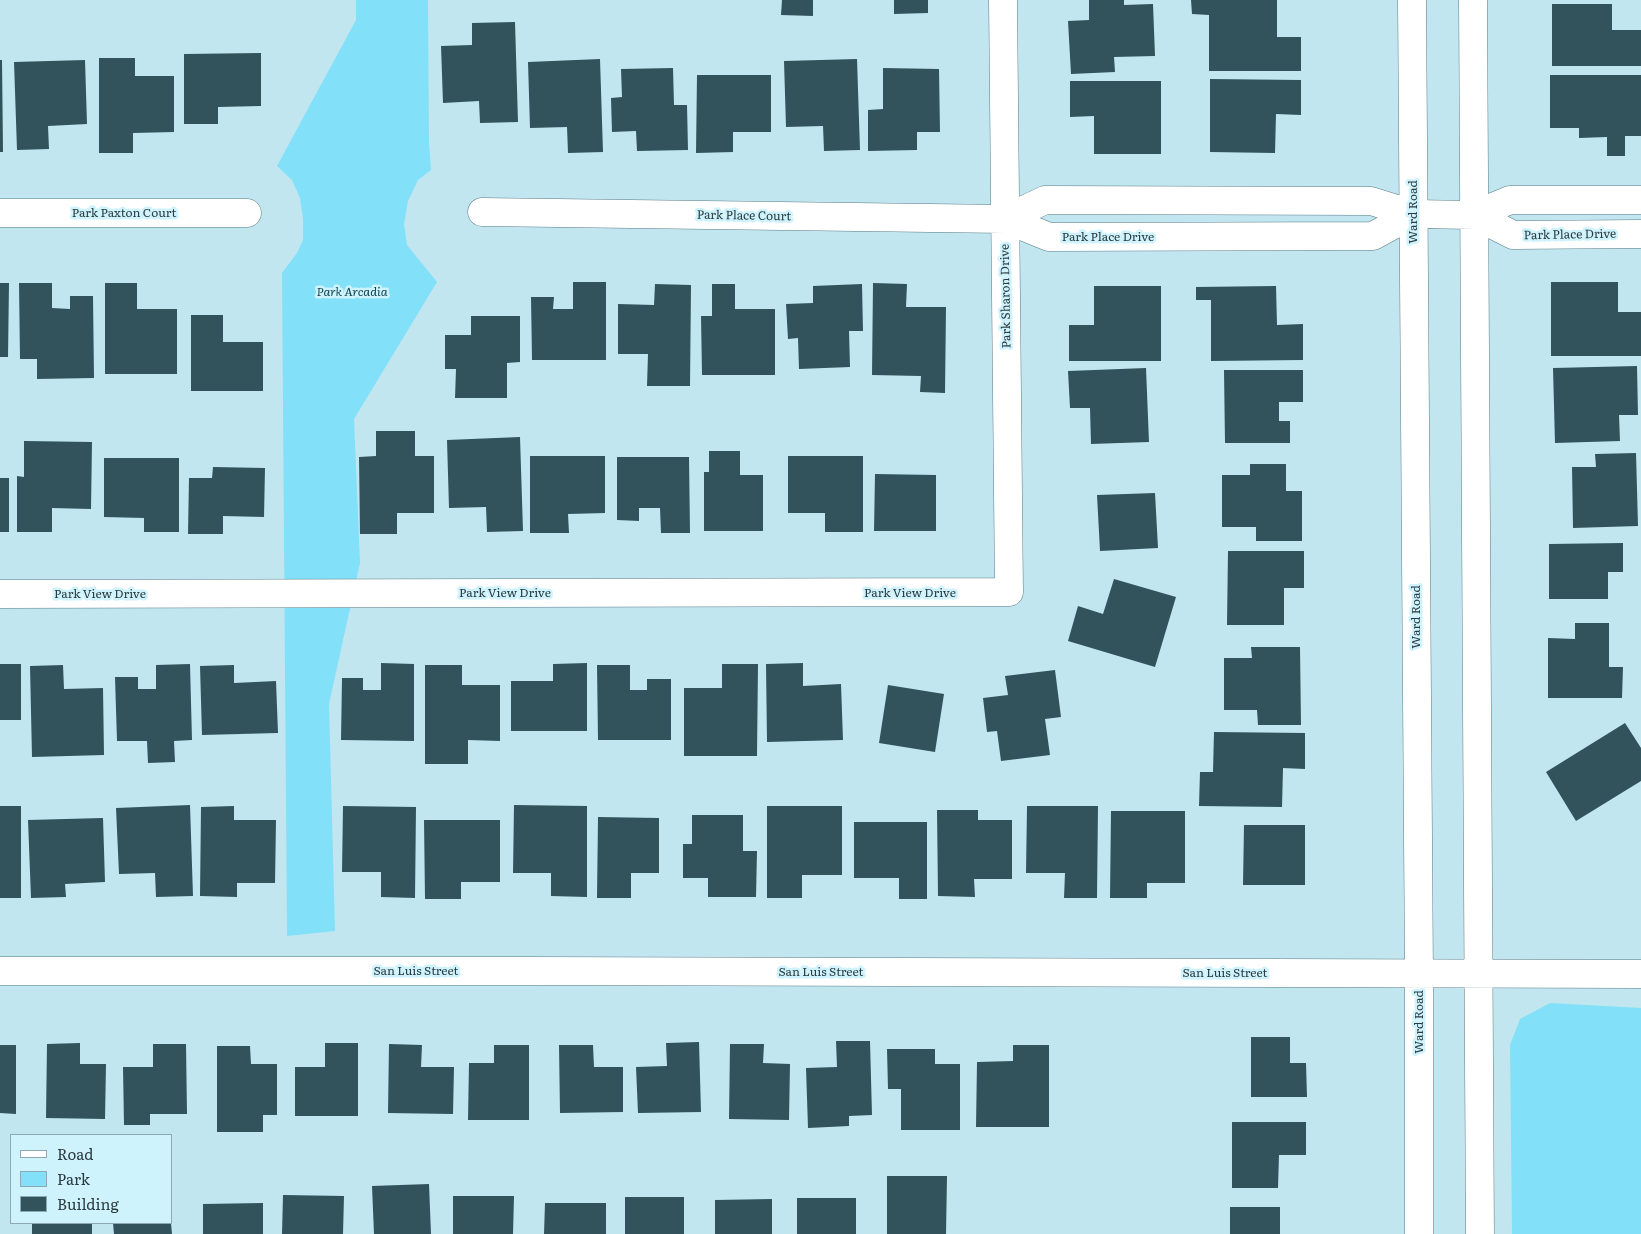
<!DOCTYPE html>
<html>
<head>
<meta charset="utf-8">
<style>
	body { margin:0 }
	#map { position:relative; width:1641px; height:1234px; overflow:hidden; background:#c1e6f0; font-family:Literata,serif }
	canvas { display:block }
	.legend { position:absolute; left:10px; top:1134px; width:162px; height:90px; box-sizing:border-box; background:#cef3fd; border:1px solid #8da9b1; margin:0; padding:6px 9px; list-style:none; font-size:15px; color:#2c3b3f }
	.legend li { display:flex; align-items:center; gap:10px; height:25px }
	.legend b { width:25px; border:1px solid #8da9b1 }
</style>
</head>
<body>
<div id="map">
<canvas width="1641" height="1234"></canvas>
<ul class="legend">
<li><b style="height:6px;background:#fff"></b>Road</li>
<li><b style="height:14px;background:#82e0f8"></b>Park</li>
<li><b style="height:14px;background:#32535b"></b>Building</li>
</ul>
</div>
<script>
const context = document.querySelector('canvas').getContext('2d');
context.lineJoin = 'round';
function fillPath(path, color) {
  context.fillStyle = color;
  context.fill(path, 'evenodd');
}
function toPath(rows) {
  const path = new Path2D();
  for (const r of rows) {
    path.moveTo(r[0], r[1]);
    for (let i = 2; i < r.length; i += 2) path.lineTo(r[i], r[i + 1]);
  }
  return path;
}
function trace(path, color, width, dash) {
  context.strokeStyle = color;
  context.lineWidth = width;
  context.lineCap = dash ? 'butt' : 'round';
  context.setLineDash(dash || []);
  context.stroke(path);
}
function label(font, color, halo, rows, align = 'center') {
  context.font = font + ' Literata,serif';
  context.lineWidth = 5;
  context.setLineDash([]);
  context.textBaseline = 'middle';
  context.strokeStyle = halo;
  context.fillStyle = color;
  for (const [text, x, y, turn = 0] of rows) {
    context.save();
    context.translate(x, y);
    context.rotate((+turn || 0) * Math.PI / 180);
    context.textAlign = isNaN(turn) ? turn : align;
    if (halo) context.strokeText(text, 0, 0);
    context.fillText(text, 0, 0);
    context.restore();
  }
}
fillPath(toPath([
	[356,0,428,0,429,143,431,170,418,180,408,201,404,224,407,245,437,282,354,419,360,563,329,704,335,931,287,936,282,273,297,253,303,240,303,219,300,198,292,180,277,166,356,20],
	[1550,1003,1641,1008,1641,1234,1512,1234,1510,1045,1520,1019]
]), '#82e0f8');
fillPath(toPath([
	[782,0,813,0,813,16,781,15],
	[894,0,928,0,928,13,894,14],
	[1089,0,1124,0,1124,5,1153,4,1155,56,1114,57,1115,72,1071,74,1068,21,1089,20],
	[1191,0,1277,0,1277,37,1301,37,1301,71,1209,71,1209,15,1192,14],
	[1552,4,1612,4,1612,30,1641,30,1641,66,1552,66],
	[515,22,518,122,480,123,479,101,443,103,441,46,472,45,472,23],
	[261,53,261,106,218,107,218,124,184,124,184,54],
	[99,58,135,58,135,76,174,76,174,132,133,133,133,153,99,153],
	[600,59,603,152,568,153,567,127,530,128,528,62],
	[857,59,860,150,824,151,823,126,786,127,784,61],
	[0,60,2,60,3,152,0,152],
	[85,60,87,124,48,126,49,149,17,150,14,62],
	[673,68,674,105,687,105,688,150,637,151,636,131,612,132,611,98,622,97,621,69],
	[883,68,939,69,940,132,917,132,917,150,868,151,868,110,883,109],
	[697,75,771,75,771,132,733,132,733,152,696,153],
	[1550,75,1641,75,1641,136,1625,136,1625,156,1607,156,1607,137,1579,138,1579,128,1550,128],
	[1210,79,1301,80,1301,115,1276,114,1275,153,1210,152],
	[1070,81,1161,81,1161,154,1094,154,1094,116,1070,117],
	[573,282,606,282,606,360,532,360,531,297,554,297,553,309,573,309],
	[1551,282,1618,282,1618,312,1641,312,1641,356,1551,356],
	[0,283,9,283,8,357,0,357],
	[19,283,52,283,52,308,70,309,70,296,93,296,94,378,37,379,37,359,20,359],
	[105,283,137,283,137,309,177,309,177,374,105,374],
	[873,283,907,284,906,307,946,307,945,393,920,392,921,376,872,375],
	[655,284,691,285,690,386,647,386,648,354,618,354,618,304,654,305],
	[712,284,735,284,735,309,775,309,775,375,702,375,701,316,712,316],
	[862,284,863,331,849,331,850,367,799,369,798,338,788,339,786,304,813,303,813,286],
	[1094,286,1161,286,1161,361,1069,361,1069,325,1094,325],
	[1276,286,1277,325,1303,324,1303,360,1211,361,1211,300,1196,300,1196,287],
	[191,315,223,315,223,342,263,342,263,391,191,391],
	[471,316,520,316,520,362,507,363,507,398,455,398,456,369,445,369,445,335,471,335],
	[1637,366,1638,415,1619,415,1620,441,1555,443,1553,368],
	[1146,368,1149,442,1091,444,1090,408,1070,408,1068,371],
	[1224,370,1303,370,1303,402,1279,402,1279,421,1290,421,1290,443,1225,443],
	[376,431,415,431,415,456,434,456,434,513,397,513,397,534,360,534,359,457,376,456],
	[520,437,523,531,487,532,486,507,449,508,447,440],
	[24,441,92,442,91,509,52,508,52,532,17,532,17,476,24,477],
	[709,451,740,451,740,475,763,475,763,531,704,531,704,472,709,472],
	[1636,453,1638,526,1573,528,1572,467,1596,467,1595,454],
	[530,456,605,456,605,513,568,514,569,533,530,533],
	[788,456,863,456,863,532,825,532,825,513,788,513],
	[617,457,689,457,690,533,661,533,660,508,639,508,639,521,617,520],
	[104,458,179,458,179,532,144,532,144,518,104,517],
	[1250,464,1286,464,1286,491,1302,491,1302,541,1256,541,1256,527,1222,527,1222,475,1250,475],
	[213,467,265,468,264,517,223,516,223,534,188,534,189,478,212,478],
	[875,474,936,475,936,531,874,531],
	[0,478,9,478,9,532,0,532],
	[1155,493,1158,548,1100,551,1097,495],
	[1623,543,1623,572,1608,572,1608,599,1549,599,1549,544],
	[1228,551,1304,551,1304,588,1284,588,1284,625,1227,625],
	[1114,579,1176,597,1155,667,1068,641,1078,606,1103,614],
	[1575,623,1609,623,1609,667,1623,667,1622,698,1548,698,1548,638,1575,639],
	[1251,647,1300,647,1301,725,1258,725,1257,710,1224,710,1224,658,1252,658],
	[381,663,414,664,414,741,341,740,342,678,363,678,363,690,381,690],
	[587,663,587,731,511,731,511,681,553,681,553,664],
	[803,663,803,686,841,684,843,740,767,742,766,664],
	[0,664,21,664,21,720,0,720],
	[190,664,192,740,174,741,175,762,148,763,147,741,117,741,115,677,138,677,138,689,156,689,156,665],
	[722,664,758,664,757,756,684,756,684,688,722,688],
	[63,665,64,689,103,688,104,755,32,757,30,666],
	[234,665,234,683,276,681,278,733,202,735,200,666],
	[425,665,462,665,462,685,500,685,500,741,468,740,468,764,425,764],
	[597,665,630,665,630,690,647,690,647,679,671,679,671,740,598,740],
	[1055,670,1061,717,1045,719,1050,755,1001,761,997,731,987,732,983,698,1008,695,1005,676],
	[888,685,944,694,935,752,879,743],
	[1625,723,1641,748,1641,781,1576,821,1546,772],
	[1214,732,1305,733,1305,769,1283,768,1282,807,1199,806,1200,772,1213,772],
	[190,805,193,896,156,897,155,873,119,874,116,808],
	[514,805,587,806,587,897,551,896,551,873,513,873],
	[0,806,21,806,21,898,0,898],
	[234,806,234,820,276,820,275,883,237,883,237,897,200,896,201,807],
	[343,806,416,807,415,898,381,897,381,872,342,872],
	[767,806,842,806,842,875,802,875,802,898,767,898],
	[1027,806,1098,806,1097,898,1064,898,1065,873,1026,873],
	[937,810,978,810,978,820,1012,820,1012,879,974,879,975,897,938,896],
	[1111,811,1185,811,1185,883,1147,883,1147,898,1110,898],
	[692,815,743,815,743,851,757,851,756,897,708,897,708,878,683,878,683,844,692,844],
	[598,817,659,818,659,873,631,873,631,898,597,898],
	[103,818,105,882,65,884,66,897,31,898,28,820],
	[424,820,500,820,500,882,461,882,461,899,425,899],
	[854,822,927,822,927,899,899,899,899,878,854,878],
	[1244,825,1305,825,1305,885,1243,885],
	[1251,1037,1290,1037,1290,1063,1306,1063,1307,1097,1251,1097],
	[836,1041,870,1041,872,1115,849,1116,849,1126,808,1128,806,1068,837,1067],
	[699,1042,701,1112,638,1113,636,1067,667,1066,666,1043],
	[80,1043,80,1064,106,1064,105,1119,46,1118,47,1044],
	[325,1043,358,1043,358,1116,295,1116,295,1067,325,1067],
	[153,1044,186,1044,187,1114,150,1114,150,1125,124,1125,123,1067,153,1067],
	[389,1044,422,1045,421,1067,454,1067,453,1114,388,1113],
	[730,1044,764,1044,763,1063,790,1064,789,1120,729,1119],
	[0,1045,16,1045,16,1114,0,1113],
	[494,1045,529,1045,529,1120,468,1120,469,1063,494,1063],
	[559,1045,593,1045,594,1067,623,1067,623,1112,560,1113],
	[1013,1045,1049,1045,1049,1127,976,1127,977,1062,1013,1061],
	[217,1046,250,1046,251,1064,277,1064,277,1115,263,1115,263,1132,217,1132],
	[887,1049,935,1049,935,1064,960,1064,960,1130,901,1130,901,1089,888,1089],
	[1232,1122,1306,1122,1306,1155,1279,1155,1278,1188,1232,1188],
	[887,1176,947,1176,946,1234,887,1234],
	[429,1184,431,1234,374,1234,372,1186],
	[283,1195,344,1196,343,1234,282,1234],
	[453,1196,514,1196,513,1234,453,1234],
	[625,1197,684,1197,684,1234,625,1234],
	[797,1198,856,1198,856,1234,797,1234],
	[772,1199,772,1234,715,1234,715,1200],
	[263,1203,263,1234,203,1234,203,1204],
	[545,1203,606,1203,606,1234,544,1234],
	[1230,1207,1280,1207,1280,1234,1230,1234],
	[32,1223,92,1223,92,1234,32,1234],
	[113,1223,171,1223,172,1234,114,1234]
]), '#32535b');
const minor = toPath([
	[1412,0,1419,974,1419,1234],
	[1473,0,1480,1234],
	[482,212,1005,219,1049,237,1373,236,1413,214],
	[0,213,247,213],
	[1474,215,1510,200,1641,200],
	[1005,219,1045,200,1371,201,1413,214,1474,215,1513,235,1641,234],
	[0,594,1009,592,1003,0],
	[0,971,532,971,1641,974]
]);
trace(minor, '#5a7c85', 29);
trace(minor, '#fff', 28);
label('12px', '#2c3b3f', '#cef3fd', [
	["Ward Road",1413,212,-90],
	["Park Paxton Court",124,213],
	["Park Place Court",744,216,1],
	["Park Place Drive",1570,235,-1],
	["Park Place Drive",1108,237],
	["Park Sharon Drive",1006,296,-91],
	["Park View Drive",505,593],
	["Park View Drive",910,593],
	["Park View Drive",100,594],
	["Ward Road",1416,617,-90],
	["San Luis Street",416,971],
	["San Luis Street",821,972],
	["San Luis Street",1225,973],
	["Ward Road",1419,1022,-90]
]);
label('italic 12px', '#0f4652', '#cef3fd', [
	["Park Arcadia",352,292]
]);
</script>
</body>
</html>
